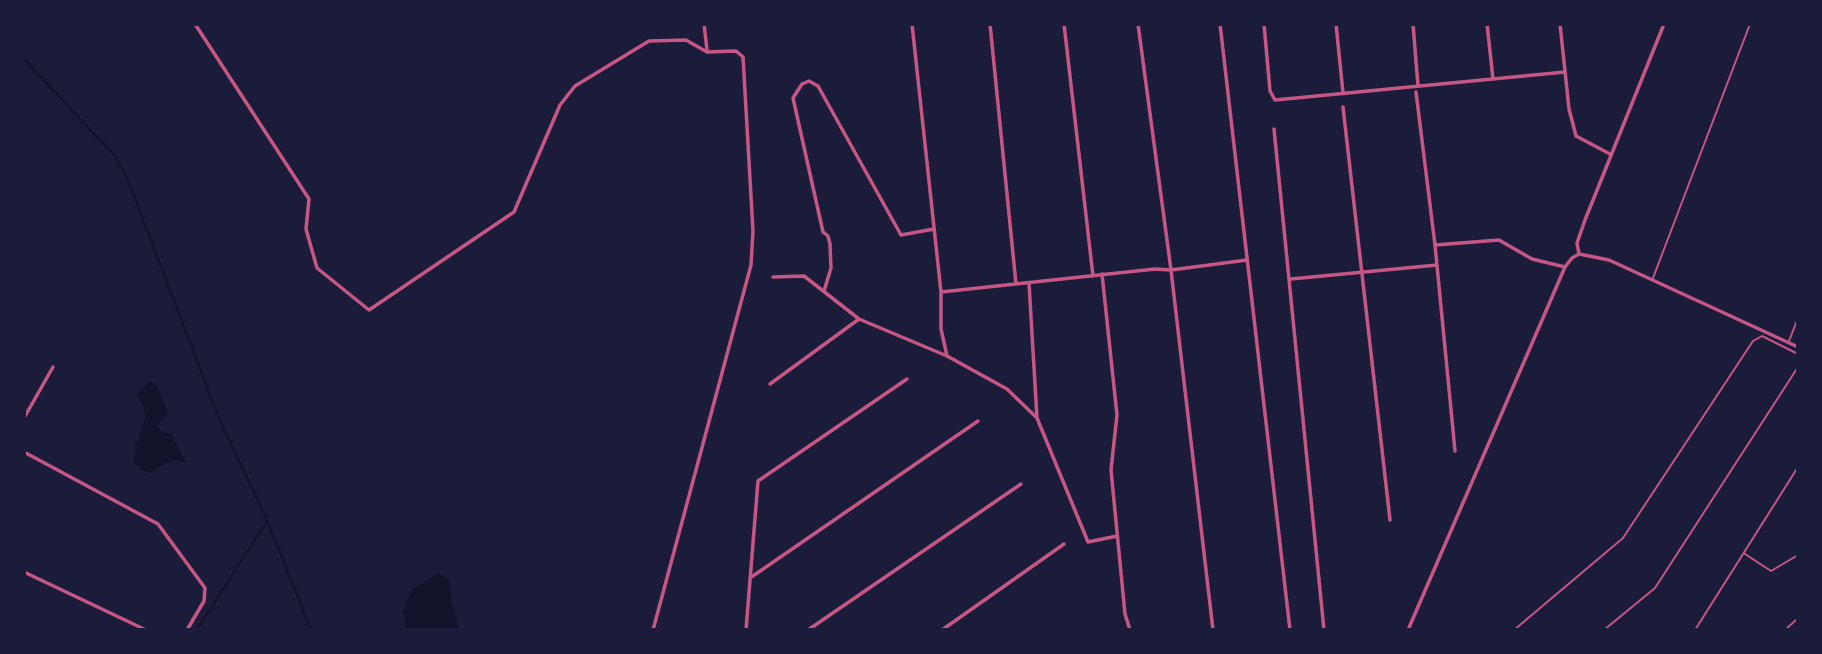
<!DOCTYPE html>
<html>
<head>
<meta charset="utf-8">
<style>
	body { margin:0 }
	#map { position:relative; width:1822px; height:654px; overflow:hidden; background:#1b1b3a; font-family:Lora,serif }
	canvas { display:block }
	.frame { position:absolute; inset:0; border:26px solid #1b1b3a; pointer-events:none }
</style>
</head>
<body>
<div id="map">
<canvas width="1822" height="654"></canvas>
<div class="frame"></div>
</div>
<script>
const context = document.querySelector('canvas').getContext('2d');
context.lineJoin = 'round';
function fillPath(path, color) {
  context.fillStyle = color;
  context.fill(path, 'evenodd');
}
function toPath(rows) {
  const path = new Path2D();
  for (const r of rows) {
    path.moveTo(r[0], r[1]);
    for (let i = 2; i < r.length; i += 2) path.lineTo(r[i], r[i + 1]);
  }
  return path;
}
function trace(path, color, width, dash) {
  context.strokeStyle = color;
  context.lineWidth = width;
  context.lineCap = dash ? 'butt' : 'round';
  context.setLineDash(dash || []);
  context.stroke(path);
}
fillPath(toPath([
	[150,381,156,385,168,411,157,427,162,432,171,434,187,463,172,460,150,473,139,469,134,462,136,445,145,419,144,407,137,395],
	[438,573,450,581,451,601,459,629,406,629,403,611,412,590]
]), '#12122b');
trace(toPath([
	[24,59,115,156,128,180,218,416,267,520,311,630],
	[197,630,267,521]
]), '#12122b', 2);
trace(toPath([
	[1653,278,1750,24],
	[1789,341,1798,318],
	[1745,554,1771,571,1798,555],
	[1514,630,1623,538,1753,341,1762,336,1798,354],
	[1604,630,1655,588,1798,367],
	[1695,630,1798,467],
	[1785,630,1796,620]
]), '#c65784', 2);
trace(toPath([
	[195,24,309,199,306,229,317,268,369,310,514,212,560,105,575,86,649,41,686,40,707,52,736,51,743,57,753,231,751,265,653,630],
	[704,24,707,50],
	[912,24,941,292,941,329,947,356],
	[990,24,1016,284],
	[1064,24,1093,276],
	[1138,24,1171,270,1213,630],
	[1220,24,1290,630],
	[1264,24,1270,91,1275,100,1565,72],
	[1336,24,1343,93],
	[1413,24,1418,86],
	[1487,24,1493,79],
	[1560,24,1569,109,1576,136,1610,154],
	[1416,92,1435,245,1455,451],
	[1343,107,1390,520],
	[1274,129,1324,630],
	[1435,245,1499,240,1532,259,1565,267],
	[1579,254,1577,243,1585,220,1664,24],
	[1102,274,1117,415,1111,470,1125,614,1130,630],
	[1291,279,1437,265],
	[1029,283,1037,418,1088,542,1117,536],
	[824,291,831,268,830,244,828,236,823,232,793,98,802,84,809,81,818,86,901,235,934,229],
	[941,292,1155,269,1171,270,1247,260],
	[859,319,947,356,1007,389,1037,418],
	[770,384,859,319,804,276,773,277],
	[24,418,53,367],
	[24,452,158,524,205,588,204,601,187,630],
	[24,572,146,630],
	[750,578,978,421],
	[746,630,758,481,907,379],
	[808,630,1021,484],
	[942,630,1064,544],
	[1408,630,1565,267,1572,258,1579,254,1609,260,1798,347]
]), '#c65784', 3.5);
</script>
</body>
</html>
